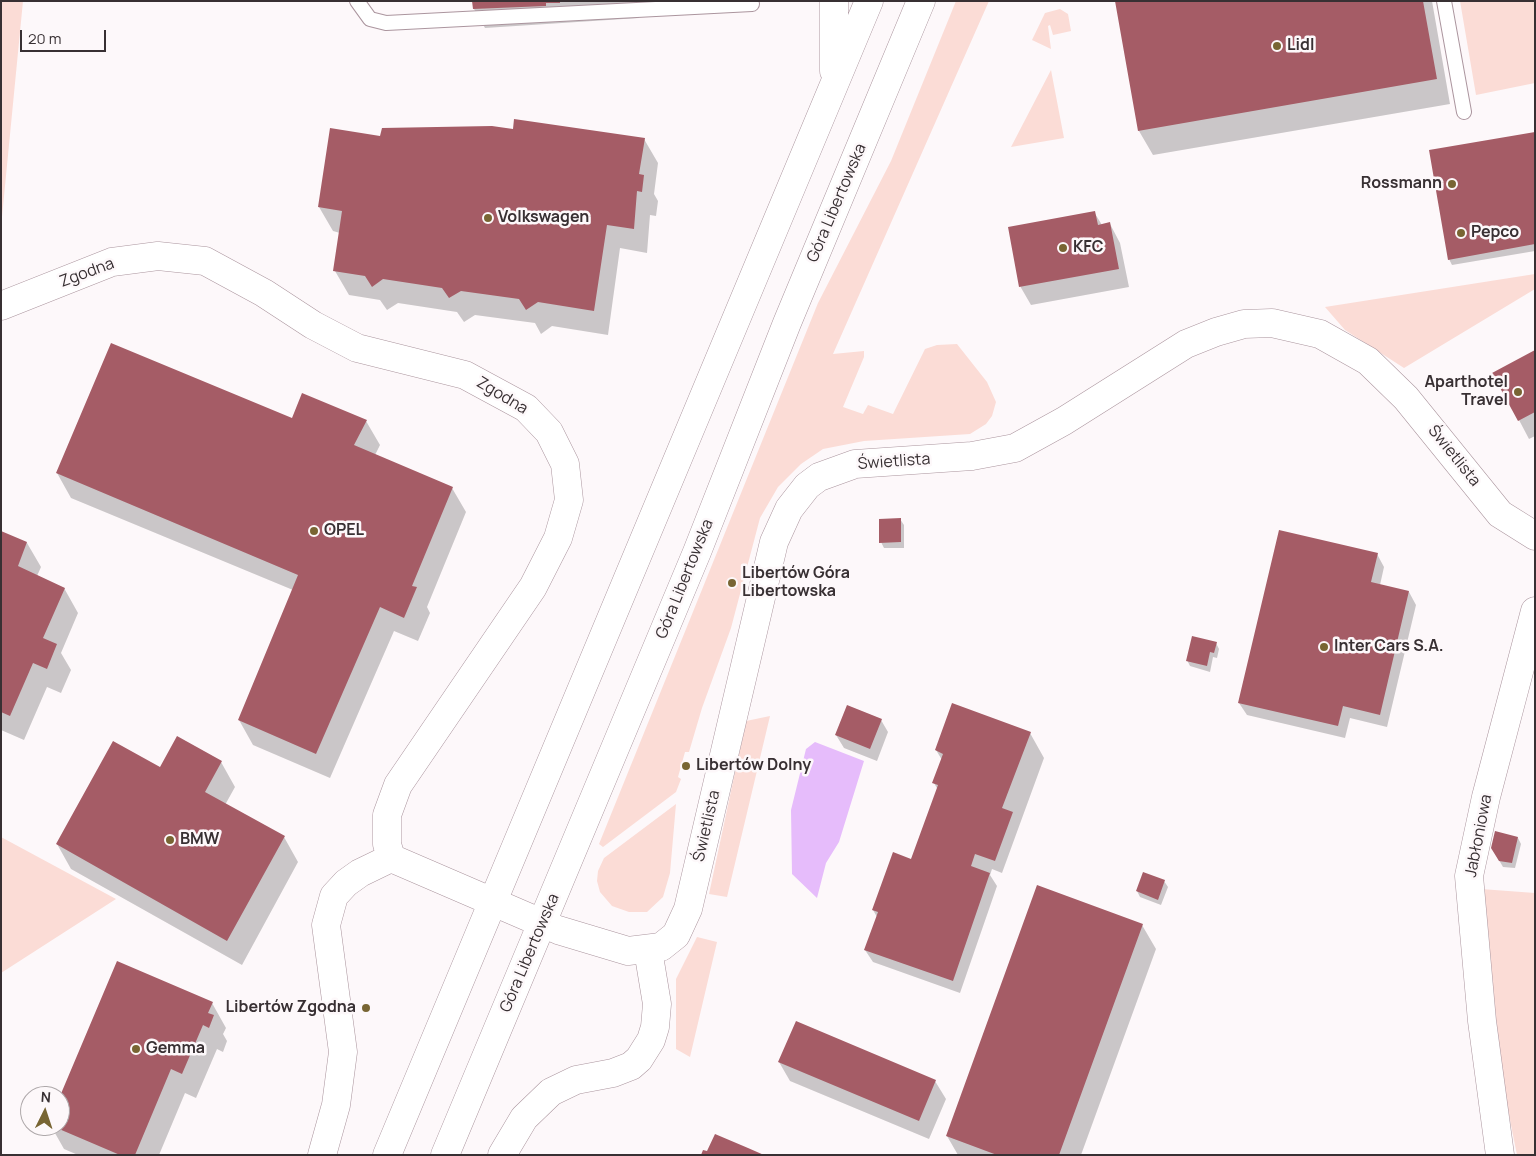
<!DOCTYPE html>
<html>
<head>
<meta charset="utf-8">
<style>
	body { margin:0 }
	#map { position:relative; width:1536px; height:1156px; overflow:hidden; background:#fdf8fa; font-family:Manrope,sans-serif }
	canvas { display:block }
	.frame { position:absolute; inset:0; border:2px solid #383033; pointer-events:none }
	.north { position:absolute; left:20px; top:1086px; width:50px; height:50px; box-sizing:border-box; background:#fdf8fa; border:1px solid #aea8aa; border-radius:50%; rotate:4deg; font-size:14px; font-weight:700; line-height:20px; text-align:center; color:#383033 }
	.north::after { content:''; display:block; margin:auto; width:18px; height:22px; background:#786533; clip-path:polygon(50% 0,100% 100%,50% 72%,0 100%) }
	.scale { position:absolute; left:20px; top:30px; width:86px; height:22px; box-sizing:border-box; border:2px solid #383033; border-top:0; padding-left:6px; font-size:15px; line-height:18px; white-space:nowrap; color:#383033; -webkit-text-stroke:4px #fdf8fa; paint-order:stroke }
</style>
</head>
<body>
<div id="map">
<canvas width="1536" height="1156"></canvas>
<div class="frame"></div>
<div class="north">N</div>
<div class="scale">20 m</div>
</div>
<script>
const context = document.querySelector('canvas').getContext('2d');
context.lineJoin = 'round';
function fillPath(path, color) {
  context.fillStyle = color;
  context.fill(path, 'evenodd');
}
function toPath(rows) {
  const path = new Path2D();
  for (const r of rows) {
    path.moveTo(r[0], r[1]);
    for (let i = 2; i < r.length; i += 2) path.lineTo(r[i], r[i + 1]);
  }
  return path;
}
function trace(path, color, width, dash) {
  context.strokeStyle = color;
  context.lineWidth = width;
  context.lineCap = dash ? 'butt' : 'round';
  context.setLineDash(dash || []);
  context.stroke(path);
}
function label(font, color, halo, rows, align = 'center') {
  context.font = font + ' Manrope,sans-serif';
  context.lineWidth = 5;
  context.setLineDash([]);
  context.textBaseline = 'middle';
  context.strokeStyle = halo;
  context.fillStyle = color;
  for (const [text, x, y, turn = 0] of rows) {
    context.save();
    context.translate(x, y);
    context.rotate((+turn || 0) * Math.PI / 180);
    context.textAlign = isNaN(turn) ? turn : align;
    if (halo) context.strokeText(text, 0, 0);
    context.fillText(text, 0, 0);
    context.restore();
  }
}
fillPath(toPath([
	[1,1,23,1,1,227],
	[956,1,989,1,833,354,864,351,864,357,843,407,863,414,868,405,893,414,925,349,937,345,957,344,987,382,996,402,992,416,986,424,970,434,864,441,823,449,801,464,778,487,760,518,731,628,702,708,689,752,685,752,678,777,681,779,676,792,603,847,599,844,818,303,891,161],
	[1460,1,1535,1,1535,83,1476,95],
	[1060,9,1068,14,1071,31,1053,35,1050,25,1048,26,1051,49,1032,40,1045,13],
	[1051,70,1064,138,1011,147],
	[1535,274,1535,289,1404,368,1345,330,1325,307],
	[770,716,727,897,709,894,746,721],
	[676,804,670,873,663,897,647,912,629,912,612,906,600,892,597,881,598,871,604,858],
	[1,837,116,899,1,973],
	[1481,889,1535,893,1535,1155,1517,1155,1503,1085],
	[697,937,717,942,690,1057,676,1049,676,979]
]), '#fbdcd6');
fillPath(toPath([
	[815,742,864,761,839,842,826,863,817,898,792,874,791,810,806,749]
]), '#e6bcfb');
fillPath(toPath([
	[474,1,643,1,643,3,639,3,639,18,485,28,474,9],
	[1116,1,1432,1,1450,104,1153,155,1139,131],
	[1535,133,1535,251,1452,265,1449,259],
	[382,137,644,139,658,163,654,194,658,201,656,216,650,215,647,253,620,248,608,335,552,326,541,334,535,323,475,315,464,322,457,312,398,303,387,310,380,300,349,295,335,271,340,233,333,231,319,207],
	[1094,212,1102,225,1110,224,1120,243,1129,287,1031,305,1020,286],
	[1535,351,1535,436,1529,439,1519,420],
	[292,420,366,421,380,445,375,455,452,488,466,512,427,607,430,613,418,641,394,631,330,778,253,745,239,720,293,590,71,498,57,473],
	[900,519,904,525,904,548,884,548,881,542],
	[1,532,27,543,41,567,37,576,64,588,78,613,61,653,71,670,61,693,47,687,24,740,1,730],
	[1377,554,1384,567,1380,585,1409,592,1416,605,1387,727,1350,718,1345,738,1247,715,1239,703],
	[1216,643,1219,649,1217,658,1213,657,1210,672,1190,666,1187,660],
	[881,720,888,732,877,761,844,748,836,735],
	[1030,733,1044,758,1002,873,992,869,990,875,997,886,960,993,873,962,865,950,877,917,873,910,911,860,938,790,934,783,942,760,936,750],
	[221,762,235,787,225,805,284,837,298,862,242,965,71,869,57,844,161,769],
	[1518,838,1521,844,1515,868,1503,867,1492,848],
	[1164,881,1168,887,1161,905,1140,897,1137,891],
	[1142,925,1156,949,1081,1155,958,1155,947,1136],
	[212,1003,226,1028,223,1034,227,1041,223,1052,217,1049,196,1098,185,1093,159,1155,78,1155,64,1149,51,1126,60,1126,60,1099],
	[779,1062,935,1081,946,1099,929,1139,790,1081]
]), '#0003');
fillPath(toPath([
	[472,1,560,1,560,3,546,3,546,6,473,9],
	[1115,1,1423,1,1437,79,1138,131],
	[514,119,645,138,639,174,644,175,642,192,637,191,634,229,607,225,594,311,538,302,526,310,519,299,461,291,449,298,442,288,383,279,372,287,365,276,333,271,342,211,318,207,330,128,380,136,382,128,492,126,513,129],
	[1535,132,1535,244,1448,260,1429,150],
	[1095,211,1098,225,1110,222,1119,269,1019,287,1008,227],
	[111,343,292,418,302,393,367,420,354,445,453,487,412,586,417,587,404,618,380,607,316,754,238,720,298,575,56,473],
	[1535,350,1535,412,1518,421,1492,373],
	[901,518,901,542,879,543,879,519],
	[1279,530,1378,553,1371,582,1409,591,1380,715,1343,706,1338,726,1238,703],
	[1,531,27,542,18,566,65,588,43,638,57,644,47,669,33,663,10,716,1,712],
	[1192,636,1217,642,1214,653,1210,652,1207,666,1186,661],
	[952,703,1031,732,1002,808,1013,812,995,861,975,854,971,866,990,873,953,981,864,950,878,912,872,910,893,852,911,859,938,785,932,783,943,754,935,750],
	[847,705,882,719,870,749,835,735],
	[177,736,222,761,205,792,285,836,227,941,56,844,113,741,160,767],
	[1495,831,1518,837,1512,863,1499,861,1491,848],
	[1143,872,1165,880,1158,900,1136,891],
	[1037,885,1143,924,1059,1155,997,1155,946,1136],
	[117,961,213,1002,208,1013,214,1015,209,1028,203,1025,182,1074,171,1069,135,1155,120,1155,52,1126,60,1126,60,1096],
	[796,1021,936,1080,919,1121,778,1062],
	[715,1134,748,1148,764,1155,701,1155,703,1150,707,1151]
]), '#a55c66');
const service = toPath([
	[357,1,370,19,386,23,752,4],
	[1444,1,1464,112]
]);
const minor = toPath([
	[1,306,112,262,158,256,205,261,264,293,313,325,357,348,465,375,526,408,549,432,565,464,569,500,558,538,533,587,398,785,387,815,387,844,391,858],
	[502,1155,524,1118,551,1092,576,1080,613,1073,631,1066,639,1059,651,1040,655,1027,657,1004,648,950],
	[1500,1155,1482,1021,1469,876,1486,797,1535,611]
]);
const tertiary = toPath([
	[322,1155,336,1105,343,1052,326,925,334,896,346,883,360,873,391,858,558,930,628,951,661,947,676,935,688,909,774,542,789,509,807,486,819,477,855,464,972,456,1015,448,1064,421,1186,344,1216,332,1244,324,1272,323,1320,334,1368,361,1406,398,1500,514,1535,536]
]);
const trunk = toPath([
	[834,1,834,71],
	[387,1155,869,1],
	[445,1155,697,552,787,323,921,1]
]);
trace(service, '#ab959e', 16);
trace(minor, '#ab959e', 29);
trace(tertiary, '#ab959e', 29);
trace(trunk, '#ab959e', 29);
trace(service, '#fff', 14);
trace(minor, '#fff', 28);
trace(tertiary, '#fff', 28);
trace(trunk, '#fff', 28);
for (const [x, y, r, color] of [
	[1277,46,5,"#786533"],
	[1452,184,5,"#786533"],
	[488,218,5,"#786533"],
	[1461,233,5,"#786533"],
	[1063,248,5,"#786533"],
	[1518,392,5,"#786533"],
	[314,531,5,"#786533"],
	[732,583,5,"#786533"],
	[1324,647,5,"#786533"],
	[686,766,5,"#786533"],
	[170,840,5,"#786533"],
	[366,1008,5,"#786533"],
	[136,1049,5,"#786533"]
]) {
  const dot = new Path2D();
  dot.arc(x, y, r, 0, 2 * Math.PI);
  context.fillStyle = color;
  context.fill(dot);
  trace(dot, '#fdf8fa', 2);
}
label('bold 16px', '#383033', '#fdf8fa', [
	["Lidl",1287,46],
	["Rossmann",1442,184,"right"],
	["Volkswagen",498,218],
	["Pepco",1471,233],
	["KFC",1073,248],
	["Aparthotel",1508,383,"right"],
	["Travel",1508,401,"right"],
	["OPEL",324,531],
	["Libertów Góra",742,574],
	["Libertowska",742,592],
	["Inter Cars S.A.",1334,647],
	["Libertów Dolny",696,766],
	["BMW",180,840],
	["Libertów Zgodna",356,1008,"right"],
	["Gemma",146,1049]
], 'left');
label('16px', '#383033', '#fdf8fa', [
	["Góra Libertowska",837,203,-67],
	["Zgodna",87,273,-20],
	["Zgodna",502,396,31],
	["Świetlista",1454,456,51],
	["Świetlista",894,462,-4],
	["Góra Libertowska",685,579,-68],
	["Świetlista",707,826,-77],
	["Jabłoniowa",1479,836,-79],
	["Góra Libertowska",530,953,-67]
]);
</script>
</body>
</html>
